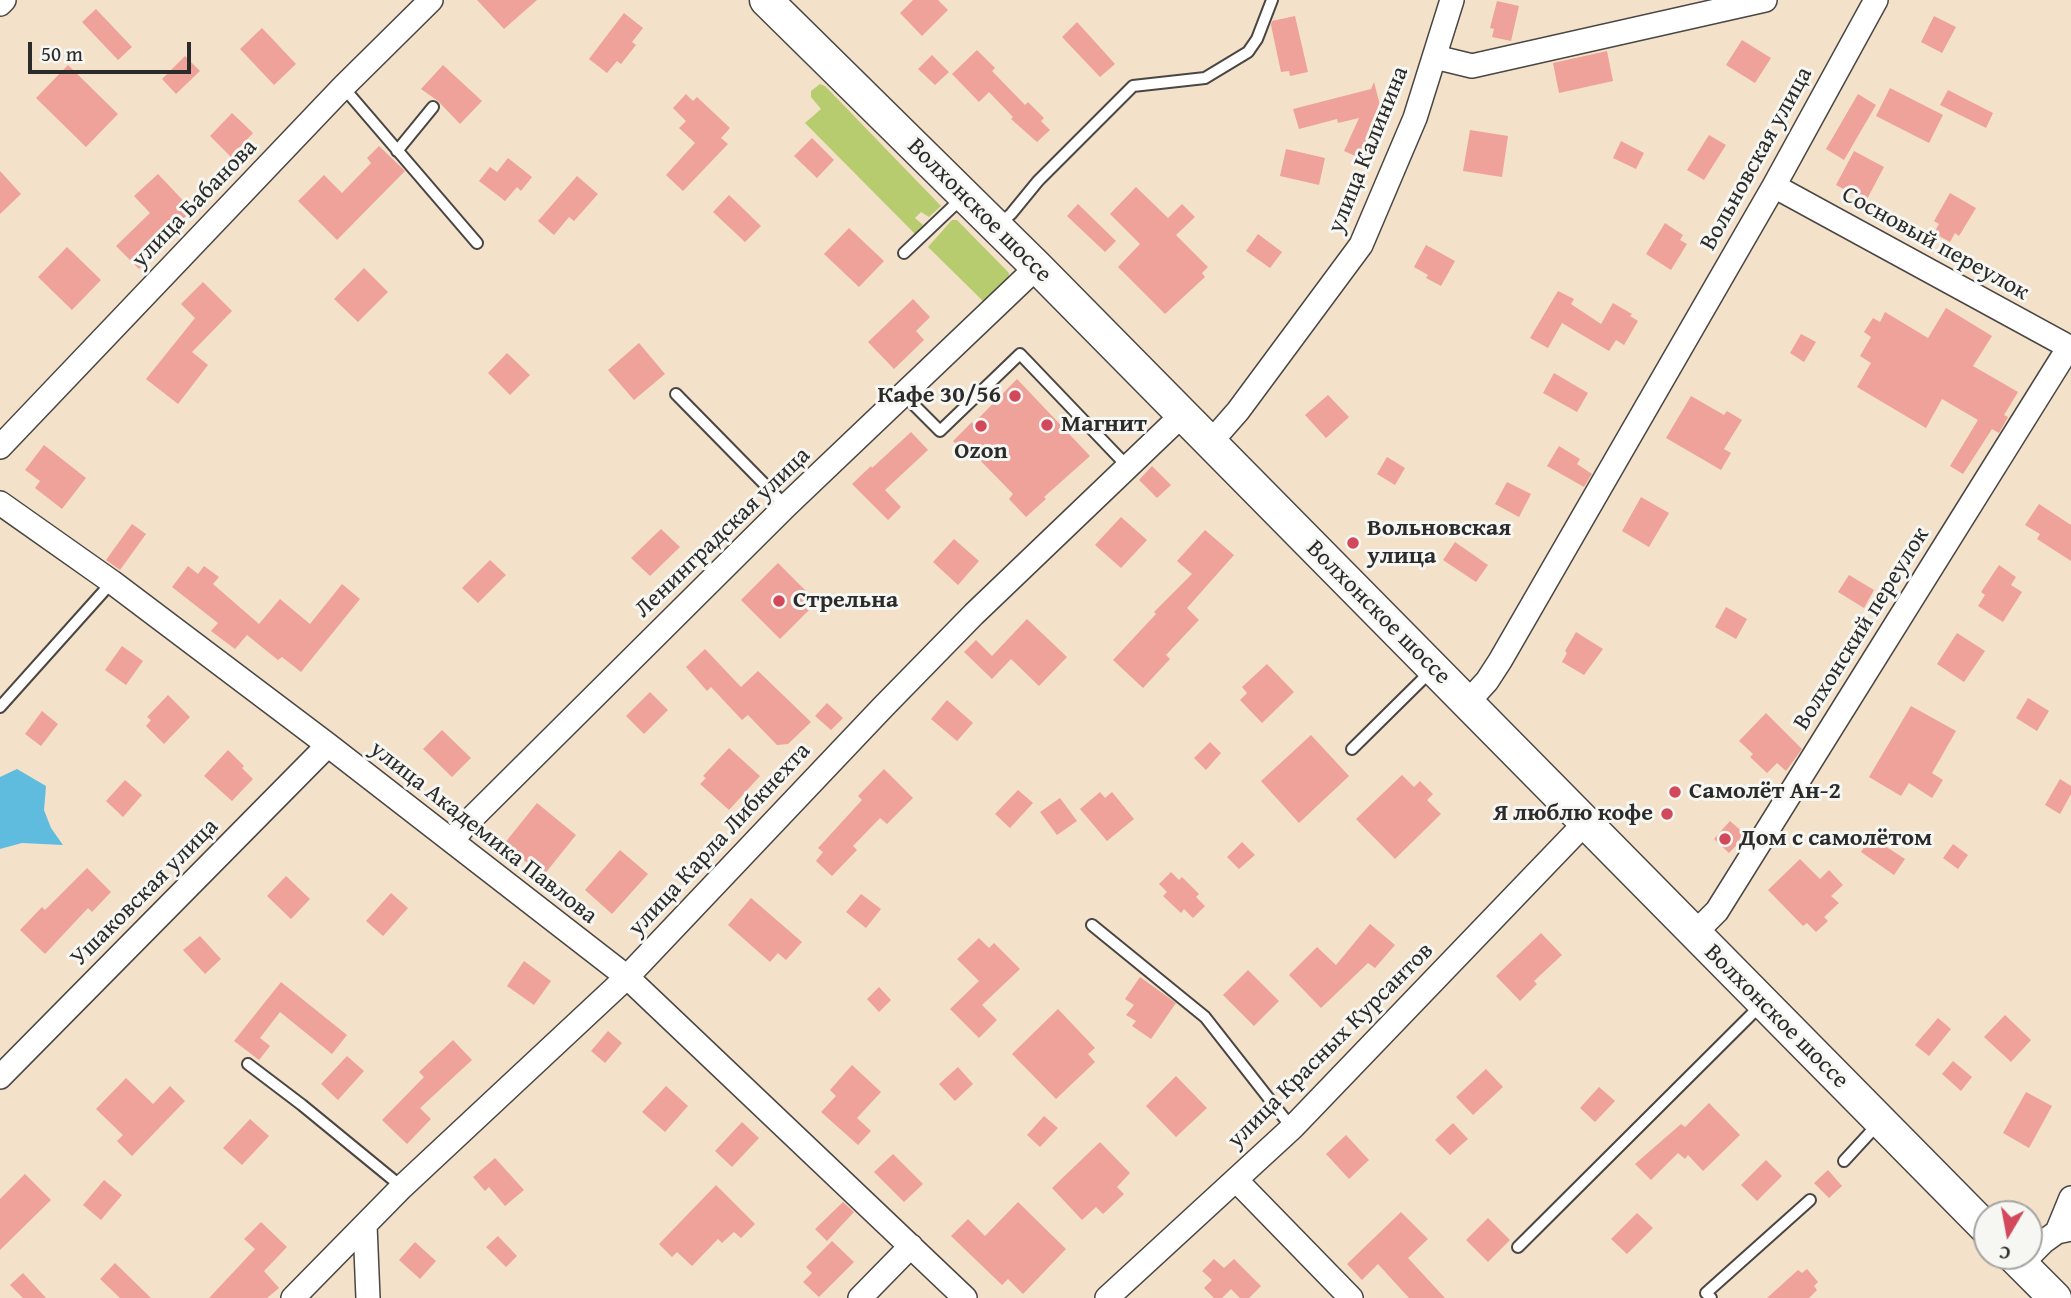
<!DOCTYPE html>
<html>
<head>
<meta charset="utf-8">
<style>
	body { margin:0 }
	#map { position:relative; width:2071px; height:1298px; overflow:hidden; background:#f4e1c9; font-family:"Gentium Book Plus",serif }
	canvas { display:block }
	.north { position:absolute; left:1973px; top:1200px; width:70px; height:70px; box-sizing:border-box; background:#f6f6f2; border:2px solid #a5a5a2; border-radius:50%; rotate:190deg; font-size:19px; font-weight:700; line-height:28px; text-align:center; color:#2b2b2b }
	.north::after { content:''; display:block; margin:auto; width:24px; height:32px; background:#d1495b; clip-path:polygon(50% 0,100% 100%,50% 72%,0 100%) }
	.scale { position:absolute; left:28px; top:42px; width:163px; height:32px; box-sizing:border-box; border:4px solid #2b2b2b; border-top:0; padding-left:9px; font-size:21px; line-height:24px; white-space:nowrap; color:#2b2b2b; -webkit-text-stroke:5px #f6f6f2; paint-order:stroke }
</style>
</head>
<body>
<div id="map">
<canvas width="2071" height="1298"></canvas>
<div class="north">С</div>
<div class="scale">50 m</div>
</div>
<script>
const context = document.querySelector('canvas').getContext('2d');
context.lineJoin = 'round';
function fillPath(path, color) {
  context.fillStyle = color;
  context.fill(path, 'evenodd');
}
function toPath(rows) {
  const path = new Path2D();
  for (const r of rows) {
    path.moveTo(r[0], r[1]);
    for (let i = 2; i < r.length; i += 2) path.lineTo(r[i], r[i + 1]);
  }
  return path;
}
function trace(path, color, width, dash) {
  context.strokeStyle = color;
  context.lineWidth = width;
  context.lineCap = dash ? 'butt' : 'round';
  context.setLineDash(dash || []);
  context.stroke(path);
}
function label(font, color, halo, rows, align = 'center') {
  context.font = font + ' "Gentium Book Plus",serif';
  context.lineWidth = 6;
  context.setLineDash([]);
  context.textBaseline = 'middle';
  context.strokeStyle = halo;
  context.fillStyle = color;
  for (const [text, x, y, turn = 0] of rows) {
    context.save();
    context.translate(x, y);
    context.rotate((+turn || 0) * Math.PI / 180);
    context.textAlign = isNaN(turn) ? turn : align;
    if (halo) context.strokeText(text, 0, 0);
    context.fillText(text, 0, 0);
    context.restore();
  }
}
fillPath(toPath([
	[820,84,825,86,941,206,929,217,921,212,915,218,923,225,915,234,805,123,821,109,811,97,811,91],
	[952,220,957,220,1009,273,1008,283,986,304,928,247]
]), '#b7cb6f');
fillPath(toPath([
	[17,769,46,786,44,810,51,828,63,845,22,843,0,849,0,777]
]), '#60bcde');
fillPath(toPath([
	[477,0,537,0,504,29],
	[913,0,938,0,948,10,922,36,900,13],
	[1497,1,1519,6,1511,41,1492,37,1494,29,1490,28],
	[96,9,132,47,118,60,82,22],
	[624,13,643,28,632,42,636,45,621,64,617,61,607,73,589,59],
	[1295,16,1308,72,1290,76,1289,71,1281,72,1271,25,1272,21],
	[1934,16,1956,27,1942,53,1921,42],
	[1077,22,1115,64,1100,77,1062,37],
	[262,28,296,64,274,85,240,49],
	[1742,40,1771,58,1755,83,1726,65],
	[977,50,995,68,992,71,1025,105,1028,102,1044,118,1041,121,1050,130,1037,142,1011,119,1013,117,989,92,979,102,952,74],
	[1607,51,1613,81,1559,93,1553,63],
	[932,55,949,72,935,85,918,69],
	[185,56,200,71,176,94,162,79],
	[68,65,118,114,86,147,36,98],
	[443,65,482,101,460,124,438,101,421,89],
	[1374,82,1385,125,1369,162,1344,151,1359,118,1338,123,1337,119,1299,129,1293,109,1371,89],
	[1890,88,1943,115,1929,143,1876,116],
	[1948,90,1993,113,1986,128,1940,105],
	[686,94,693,101,697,97,730,128,721,138,728,144,683,191,666,175,695,143,679,128,686,121,673,108],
	[1858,94,1876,105,1844,160,1826,149],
	[232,113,253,133,231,157,210,136],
	[1470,130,1508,136,1502,177,1463,171],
	[1709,135,1726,145,1704,180,1687,170],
	[812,138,834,160,817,178,794,156],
	[1621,141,1644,153,1636,169,1613,158],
	[379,146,405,171,337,240,298,201,324,175,342,193,371,163,367,158],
	[1286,149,1325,158,1319,185,1280,176],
	[1854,151,1884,167,1866,201,1836,185],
	[508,158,532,177,521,191,517,187,505,201,479,181,490,167,497,172],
	[0,171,21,194,0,214],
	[158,174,192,210,183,219,187,224,173,237,172,236,139,269,116,246,150,213,134,196],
	[577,176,598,194,574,221,569,217,554,235,538,221],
	[1136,187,1168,218,1182,204,1195,217,1176,235,1208,267,1202,273,1205,277,1165,314,1118,267,1140,244,1110,214],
	[1950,193,1976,208,1959,236,1955,233,1950,242,1934,233,1939,224,1934,221],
	[729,195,761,226,745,242,713,212],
	[1078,204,1116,241,1105,252,1067,216],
	[1665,223,1683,235,1680,240,1687,244,1671,270,1646,254],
	[849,228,884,261,859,287,824,254],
	[1258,234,1282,252,1270,268,1246,251],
	[1426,245,1455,261,1441,286,1426,278,1428,275,1414,267],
	[67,247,101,280,72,310,38,277],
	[364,268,388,292,358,322,334,299],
	[203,282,232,311,192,352,208,365,178,404,146,379,195,318,181,304],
	[1558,291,1574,299,1571,304,1601,324,1613,303,1632,314,1630,316,1638,321,1624,345,1616,340,1609,351,1562,323,1548,348,1530,338],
	[913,299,930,317,916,331,924,340,894,369,868,342],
	[1946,308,1992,336,1973,366,2018,392,2004,415,2008,417,1999,433,1992,429,1963,474,1950,466,1978,420,1942,399,1926,428,1857,387,1871,363,1860,356,1871,337,1864,332,1873,318,1880,322,1885,312,1928,338],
	[1801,334,1816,342,1804,362,1790,353],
	[639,343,665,374,634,400,608,370],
	[507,353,530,375,510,395,488,373],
	[1554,373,1588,393,1577,412,1543,393],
	[1017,379,1090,456,1044,497,1046,499,1026,517,1009,499,1013,494,975,455,971,459,953,441,972,422,973,424],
	[1328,395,1349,417,1326,438,1305,415],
	[1691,396,1724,415,1727,411,1742,420,1724,449,1731,453,1721,470,1666,438],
	[911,432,928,450,885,490,901,507,888,520,852,484,871,466,872,468],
	[44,445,86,478,62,509,35,488,40,481,25,470],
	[1559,446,1580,459,1577,464,1592,474,1584,487,1547,466],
	[1387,457,1405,468,1395,485,1377,474],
	[1152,466,1171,485,1157,498,1139,480],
	[1507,482,1531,494,1519,517,1495,504],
	[1641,497,1669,513,1649,547,1622,531],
	[2039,504,2071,525,2071,561,2037,539,2040,534,2025,525],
	[1121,517,1147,540,1121,568,1095,545],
	[132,524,146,534,120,570,106,560],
	[661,529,680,547,650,576,631,558],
	[1205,530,1234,555,1187,608,1199,620,1166,655,1170,659,1143,688,1113,660,1156,614,1154,612,1192,574,1177,561],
	[954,539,979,561,958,585,933,562],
	[1455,542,1488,565,1476,582,1443,560],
	[490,560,506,575,478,603,462,588],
	[778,563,817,602,780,639,741,600],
	[1999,565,2016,577,2011,585,2022,592,2003,622,1978,606,1985,595,1981,592],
	[188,566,198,574,204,566,219,577,213,584,259,624,280,599,310,624,342,584,360,599,301,672,282,657,278,660,247,635,235,649,211,631,218,623,172,587],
	[1849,575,1874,590,1864,608,1838,592],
	[1726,607,1747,619,1736,639,1715,627],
	[1027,619,1067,657,1039,686,1011,659,992,679,964,652,976,640,992,656],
	[1576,632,1603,649,1584,675,1562,662,1567,653,1565,651],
	[1957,633,1985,651,1964,682,1937,664],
	[122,646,143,661,126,685,105,670],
	[705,649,741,687,758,671,811,722,788,744,777,745,748,715,742,720,711,687,707,691,686,667],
	[1267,664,1294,692,1262,723,1240,700,1247,693,1242,687],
	[650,692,668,710,644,734,626,716],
	[168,695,190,717,164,744,146,726,151,720,147,717],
	[2028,698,2049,711,2037,731,2016,718],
	[947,700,973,723,957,741,931,719],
	[827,703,843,718,831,730,815,716],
	[1911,706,1956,731,1932,773,1943,780,1932,798,1909,783,1901,796,1869,777],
	[42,711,58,724,41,746,25,734],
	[1766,713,1802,749,1786,771,1777,763,1767,773,1750,757,1753,754,1739,741],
	[442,730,471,758,452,777,423,749],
	[1311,735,1349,776,1299,823,1261,781],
	[1210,742,1221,753,1206,770,1194,758],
	[729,748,760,776,729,810,700,784,706,778,703,776],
	[228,750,244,766,242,768,253,779,232,801,204,776],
	[884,769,913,798,887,824,880,818,853,846,857,850,832,876,816,861,823,852,818,848,862,800,858,796],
	[1402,775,1414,787,1420,781,1433,794,1427,800,1441,814,1395,859,1356,819],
	[2060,779,2071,786,2071,794,2060,814,2045,805],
	[125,780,142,795,123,817,106,801],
	[1018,790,1033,803,1010,828,995,814],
	[1100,792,1105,798,1112,792,1134,819,1107,841,1080,809],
	[1060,798,1077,821,1057,835,1040,812],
	[537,803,576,835,543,876,504,844],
	[1730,821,1746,835,1729,853,1714,839],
	[1871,837,1905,859,1894,875,1861,852],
	[1242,842,1255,855,1239,869,1227,857],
	[1953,844,1968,855,1958,869,1943,858],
	[620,850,648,874,612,914,585,890],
	[1800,859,1820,879,1829,870,1843,885,1831,896,1839,903,1824,917,1828,921,1816,932,1807,923,1803,926,1768,890],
	[87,868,111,892,92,912,88,908,45,954,20,930,42,907,45,910],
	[1171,872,1179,880,1182,877,1199,894,1196,897,1205,906,1193,918,1184,909,1181,913,1163,896,1167,892,1159,884],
	[286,876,310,899,291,919,267,896],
	[391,893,408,908,383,936,366,921],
	[861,894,881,909,866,928,846,912],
	[751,898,802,942,786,960,778,953,770,962,728,925],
	[1370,924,1395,945,1375,968,1368,963,1321,1008,1289,975,1317,947,1336,965],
	[1541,933,1562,955,1534,981,1537,984,1520,1001,1496,976],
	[200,936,221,959,205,974,183,950],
	[979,938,989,948,994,943,1020,969,982,1005,997,1020,979,1038,950,1009,979,981,957,959],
	[524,961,551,981,534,1005,507,986],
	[1248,970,1279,1001,1254,1026,1223,995],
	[1140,977,1176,1003,1151,1039,1132,1026,1136,1021,1126,1015,1134,1005,1125,999],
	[281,982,347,1035,332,1054,280,1012,260,1038,270,1046,259,1060,234,1041],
	[879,987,891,1000,879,1012,867,999],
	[1058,1009,1095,1048,1088,1054,1095,1062,1056,1099,1012,1054],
	[2005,1015,2031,1040,2011,1062,1984,1037],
	[1938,1018,1951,1029,1929,1056,1915,1045],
	[608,1031,622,1043,605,1063,591,1051],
	[453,1040,472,1060,420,1108,431,1119,407,1144,382,1120,424,1077,419,1072],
	[347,1056,364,1071,338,1100,321,1084],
	[1953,1061,1972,1077,1961,1091,1942,1074],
	[852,1065,881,1092,857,1118,871,1131,858,1145,821,1112,836,1096,830,1090],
	[958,1067,973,1084,955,1101,939,1084],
	[1486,1069,1503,1087,1473,1115,1456,1097],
	[1176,1076,1207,1108,1176,1137,1146,1106],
	[126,1078,153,1104,170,1086,185,1101,132,1156,117,1141,123,1135,96,1109],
	[666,1086,688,1106,665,1132,642,1112],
	[1599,1087,1615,1101,1595,1122,1580,1108],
	[2026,1092,2052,1106,2029,1148,2003,1133],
	[1709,1103,1740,1135,1703,1171,1688,1155,1685,1159,1678,1153,1651,1180,1635,1164,1681,1124,1685,1127],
	[1044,1116,1058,1128,1040,1147,1027,1135],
	[250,1119,269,1136,242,1165,223,1148],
	[742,1122,759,1138,732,1167,715,1151],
	[1453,1123,1468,1139,1450,1155,1435,1140],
	[1346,1135,1369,1160,1349,1179,1326,1154],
	[1100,1142,1130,1173,1117,1187,1124,1194,1103,1214,1096,1207,1082,1220,1052,1188],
	[893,1154,923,1184,904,1202,874,1172],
	[495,1158,524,1190,505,1206,489,1187,485,1191,473,1177],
	[1766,1160,1782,1176,1757,1201,1741,1185],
	[1828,1170,1842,1186,1829,1198,1814,1183],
	[25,1174,51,1200,0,1250,0,1199],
	[104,1180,122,1195,101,1220,83,1205],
	[716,1185,755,1224,741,1238,734,1232,722,1243,718,1239,692,1266,677,1252,672,1257,659,1244],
	[843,1202,854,1212,827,1241,815,1229],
	[1018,1202,1066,1249,1023,1294,1008,1279,1002,1285,951,1236,968,1219,985,1236],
	[1401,1212,1428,1239,1408,1258,1445,1298,1409,1298,1378,1264,1362,1280,1347,1264],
	[1637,1213,1653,1228,1627,1254,1611,1239],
	[1488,1218,1510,1240,1488,1262,1466,1240],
	[261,1222,287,1247,264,1271,279,1288,267,1298,209,1298,255,1249,244,1239],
	[498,1236,517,1256,506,1267,486,1247],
	[832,1241,854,1262,819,1297,803,1282,812,1273,806,1267],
	[415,1242,436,1261,420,1279,399,1260],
	[1214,1259,1224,1268,1234,1259,1261,1286,1249,1298,1240,1298,1231,1289,1222,1298,1214,1298,1204,1288,1212,1280,1202,1271],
	[115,1263,151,1298,120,1298,100,1279],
	[1807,1269,1818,1282,1814,1286,1817,1290,1809,1298,1767,1298,1798,1270,1802,1273],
	[23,1273,46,1298,23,1298,10,1285]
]), '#eea299');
const lane = toPath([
	[343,87,477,243],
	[397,151,433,107],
	[997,226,1011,214,1038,181,1133,86,1205,78,1248,52,1257,39,1272,0],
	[904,253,963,197],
	[676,394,786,506],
	[904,395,940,431,1020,354,1128,467],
	[0,707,112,582],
	[1352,749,1432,670],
	[1092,925,1205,1017,1292,1128],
	[248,1064,302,1105,402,1187],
	[1844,1161,1878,1124],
	[1518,1247,1761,1005],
	[1711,1298,1706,1293,1810,1200]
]);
const street = toPath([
	[0,4,4,0],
	[1435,57,1472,66,1765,0],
	[1774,186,2071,348],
	[1210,443,1238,411,1361,245,1415,118,1452,0],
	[0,447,343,87,431,0],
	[0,503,112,582,328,745,627,977,965,1298],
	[1467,703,1487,681,1500,661,1774,186,1876,0],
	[452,841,466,824,786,506,1037,267],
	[1694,934,1717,911,2069,347],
	[0,1077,328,745],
	[1236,1180,1351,1298],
	[365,1225,368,1298],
	[2057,1232,2071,1198],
	[2021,1264,2043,1242,2057,1232,2071,1229],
	[293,1298,402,1187,627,977,883,707,974,614,1182,415],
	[860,1298,911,1246],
	[1107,1298,1292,1128,1585,823]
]);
const secondary = toPath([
	[766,0,1037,267,1987,1229],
	[2013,1256,2055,1298]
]);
trace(lane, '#494643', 14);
trace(street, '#494643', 26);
trace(secondary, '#494643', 35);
trace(lane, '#fff', 10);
trace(street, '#fff', 23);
trace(secondary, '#fff', 32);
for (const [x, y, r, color] of [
	[1015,396,7,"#d1495b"],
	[1047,425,7,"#d1495b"],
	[981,426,7,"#d1495b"],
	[1353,543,7,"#d1495b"],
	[779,601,7,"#d1495b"],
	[1675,792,7,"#d1495b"],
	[1667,814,7,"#d1495b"],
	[1725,839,7,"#d1495b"]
]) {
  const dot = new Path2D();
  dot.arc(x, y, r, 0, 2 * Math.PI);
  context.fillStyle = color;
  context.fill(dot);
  trace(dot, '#f6f6f2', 2.5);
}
label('24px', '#2b2b2b', '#f6f6f2', [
	["улица Калинина",1369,150,-68],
	["Вольновская улица",1757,159,-61],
	["улица Бабанова",195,204,-46],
	["Волхонское шоссе",979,211,45],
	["Сосновый переулок",1935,244,29],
	["Ленинградская улица",723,533,-44],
	["Волхонское шоссе",1378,613,45],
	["Волхонский переулок",1862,629,-58],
	["улица Академика Павлова",483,833,38],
	["улица Карла Либкнехта",720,840,-47],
	["Ушаковская улица",145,893,-45],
	["Волхонское шоссе",1776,1017,45],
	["улица Красных Курсантов",1331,1046,-45]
]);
label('bold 24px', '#2b2b2b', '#f6f6f2', [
	["Кафе 30/56",1001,396,"right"],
	["Магнит",1061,425],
	["Ozon",981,452,"center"],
	["Вольновская",1367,529],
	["улица",1367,557],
	["Стрельна",793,601],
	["Самолёт Ан-2",1689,792],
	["Я люблю кофе",1653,814,"right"],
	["Дом с самолётом",1739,839]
], 'left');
</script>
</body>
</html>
